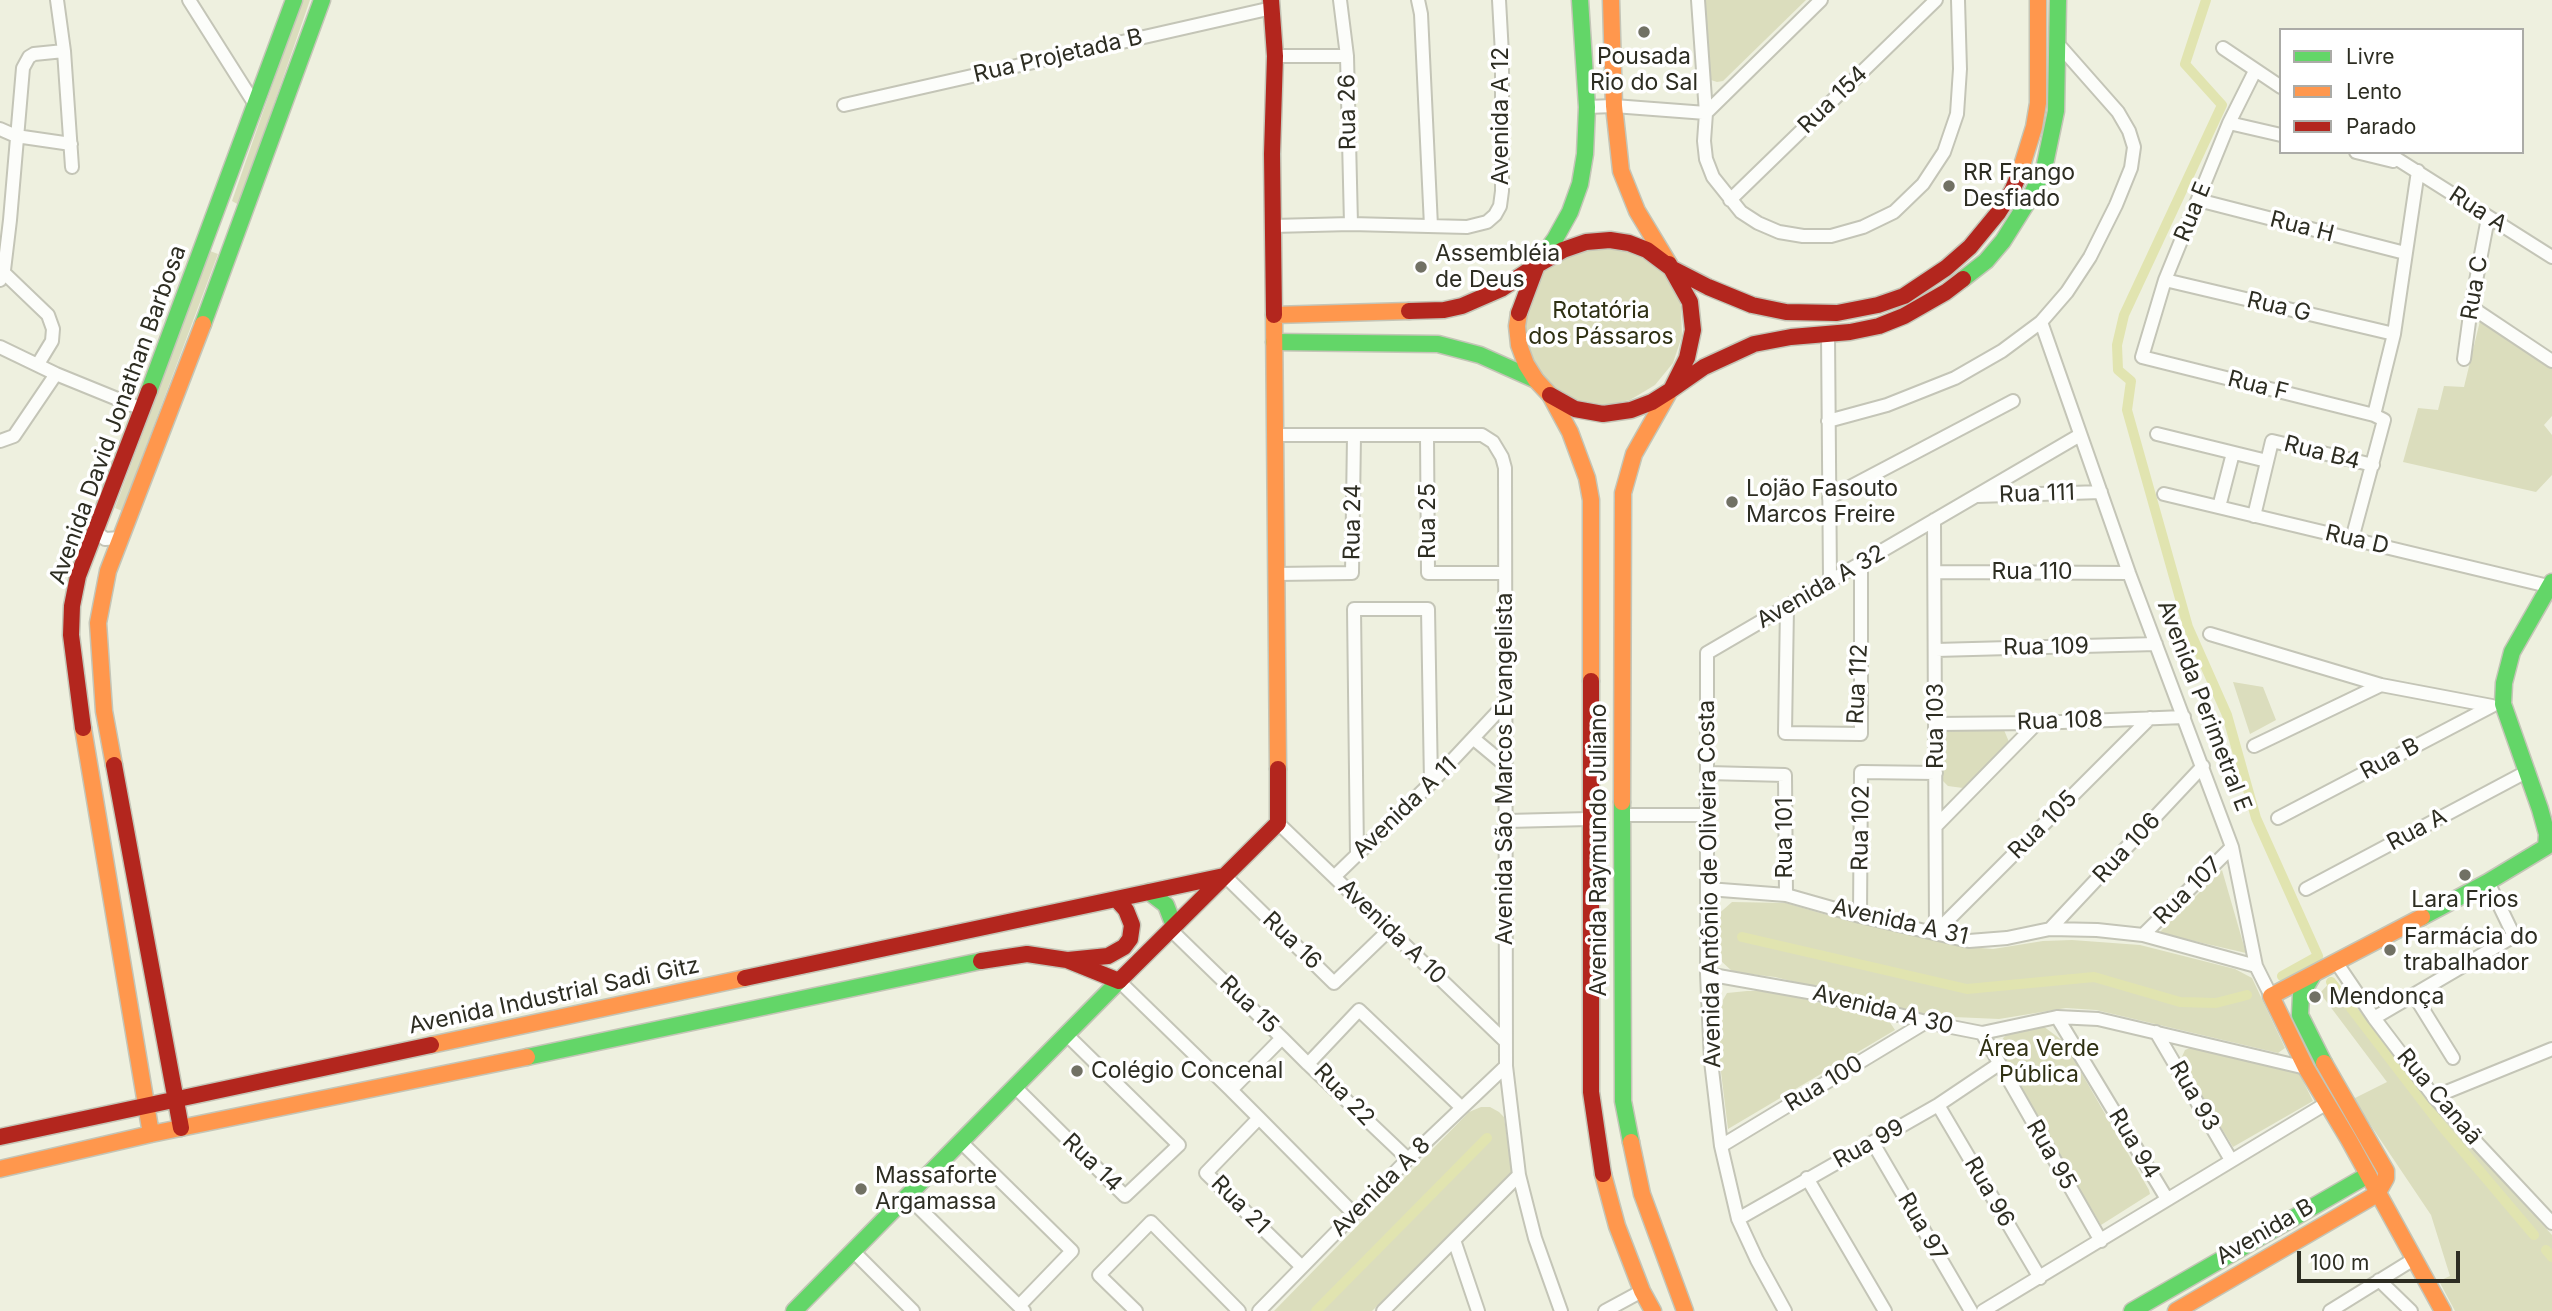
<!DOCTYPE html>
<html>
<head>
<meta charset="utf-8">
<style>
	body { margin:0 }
	#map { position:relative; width:2552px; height:1311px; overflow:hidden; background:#eef0df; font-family:Inter,sans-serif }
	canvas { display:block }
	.legend { position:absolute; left:2279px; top:28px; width:245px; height:126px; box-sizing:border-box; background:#fff; border:2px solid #ababa7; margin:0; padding:9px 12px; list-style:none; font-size:21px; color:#2d2d22 }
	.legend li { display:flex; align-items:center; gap:14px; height:35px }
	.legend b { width:35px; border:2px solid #ababa7 }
	.scale { position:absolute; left:2297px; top:1251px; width:163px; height:32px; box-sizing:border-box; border:4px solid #2d2d22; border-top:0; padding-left:9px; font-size:21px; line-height:24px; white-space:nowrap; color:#2d2d22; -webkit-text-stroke:5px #fff; paint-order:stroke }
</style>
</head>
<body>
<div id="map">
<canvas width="2552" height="1311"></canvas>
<ul class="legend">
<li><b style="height:9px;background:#63d668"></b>Livre</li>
<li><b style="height:9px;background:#ff974d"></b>Lento</li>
<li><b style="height:9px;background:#b3261e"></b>Parado</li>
</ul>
<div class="scale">100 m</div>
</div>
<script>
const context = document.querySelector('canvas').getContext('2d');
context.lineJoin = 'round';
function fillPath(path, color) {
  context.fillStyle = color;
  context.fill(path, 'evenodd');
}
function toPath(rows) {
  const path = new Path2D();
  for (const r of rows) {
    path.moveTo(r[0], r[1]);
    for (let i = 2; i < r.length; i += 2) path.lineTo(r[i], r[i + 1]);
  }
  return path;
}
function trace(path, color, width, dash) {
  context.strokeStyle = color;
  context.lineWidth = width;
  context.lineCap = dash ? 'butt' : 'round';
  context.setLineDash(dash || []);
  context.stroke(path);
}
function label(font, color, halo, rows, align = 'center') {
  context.font = font + ' Inter,sans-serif';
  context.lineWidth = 7;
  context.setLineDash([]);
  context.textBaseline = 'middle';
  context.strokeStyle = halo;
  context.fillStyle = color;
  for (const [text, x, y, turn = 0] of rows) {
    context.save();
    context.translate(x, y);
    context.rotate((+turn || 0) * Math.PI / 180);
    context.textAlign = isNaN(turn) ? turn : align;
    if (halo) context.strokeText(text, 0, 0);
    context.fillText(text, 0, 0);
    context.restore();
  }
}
fillPath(toPath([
	[302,0,310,0,239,205,232,201],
	[1704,0,1806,0,1723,81,1717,82,1711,80,1706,75],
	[1610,243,1624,246,1661,269,1677,293,1681,307,1682,336,1673,363,1655,385,1630,400,1602,406,1573,401,1538,376,1519,323,1544,266],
	[210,251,218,254,122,511,115,508],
	[2480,321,2552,365,2552,416,2544,425,2552,435,2552,475,2536,492,2403,462,2418,408,2438,410,2444,386,2464,387],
	[2233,682,2263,687,2276,720,2250,734],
	[1955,728,2004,730,2009,742,1973,783,1963,788,1948,786,1942,780,1939,773,1940,741,1943,730],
	[2222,870,2246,953,2159,933],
	[1732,902,1786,903,1827,915,1969,947,1993,949,2043,941,2072,940,2140,945,2235,969,2252,978,2285,1048,2278,1053,2096,1010,2066,1008,1999,1019,1931,1016,1775,977,1733,972,1720,960,1715,917],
	[2334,978,2416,1085,2552,1235,2552,1311,2455,1311,2439,1281,2450,1276,2431,1215,2353,1099,2387,1082,2320,993],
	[1747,991,1773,991,1889,1021,1895,1030,1728,1129,1720,1064,1719,1007,1727,993],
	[2043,1026,2063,1041,2149,1190,2150,1194,2101,1225,2000,1056,2000,1043,2004,1037,2012,1031],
	[2190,1048,2299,1073,2313,1101,2233,1147,2180,1061,2185,1050],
	[1481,1107,1490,1107,1499,1112,1504,1117,1512,1173,1372,1311,1274,1311,1469,1112]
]), '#dbddbd');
trace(toPath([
	[2206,0,2185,64,2222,105,2124,315,2117,345,2118,370,2131,381,2127,410,2188,627,2227,715,2256,818,2318,956,2282,976],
	[1742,937,1967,989,2094,977,2180,1002,2216,1003,2247,995],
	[2331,982,2440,1124,2534,1235],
	[2546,1250,2552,1257],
	[1316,1311,1487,1138]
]), '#e1e4b0', 10);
const street = toPath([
	[57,0,64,51,72,167],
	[189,0,256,106],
	[1340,0,1347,56,1351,224],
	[1418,0,1421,14,1431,226],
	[1698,0,1706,113,1704,141,1706,159,1713,177,1741,212,1758,223,1779,232,1803,236,1831,236,1863,227,1894,212,1923,184,1944,152,1957,114,1960,69,1958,0],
	[2223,48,2281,87],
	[1275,56,1347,56],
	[2255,71,2229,123,2165,280,2142,357,2374,415,2384,420,2352,539],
	[844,105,1272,8],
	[1587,107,1614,106,1706,113,1821,0],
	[2229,123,2281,135],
	[0,129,16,136,71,144],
	[2356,152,2393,161],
	[2386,152,2552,257],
	[1730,200,1936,0],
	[2198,200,2405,253],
	[1273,226,1351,224,1467,227,1487,222,1495,215,1500,206,1502,191,1502,54,1499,0],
	[0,269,48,315,53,329,52,341,38,364],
	[0,280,4,270,10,220,23,68,29,57,34,54,64,51],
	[2165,280,2394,334],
	[2471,307,2552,361],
	[2041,322,2129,573,2232,847,2256,966,2271,996],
	[1828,334,1830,581],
	[0,347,56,374,142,409],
	[2464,359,2471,307,2488,218],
	[2374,415,2394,334,2418,171],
	[1828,421,1887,405,1955,378,2002,351,2041,322,2067,292,2090,257,2116,205,2131,168,2134,147,2129,131,2118,112,2058,44],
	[2157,434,2267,461],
	[1275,435,1482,435,1493,442,1502,457,1505,468,1506,1066,1519,1175,1535,1238,1561,1311],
	[1427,435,1428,573,1504,573],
	[0,441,14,436,56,374],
	[2164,494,2552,587],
	[1977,496,2101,492],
	[1829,498,2013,401],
	[2219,507,2233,453],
	[2254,516,2272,441,2373,465],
	[1934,520,1936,932],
	[95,531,105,539,121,538],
	[1935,572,2129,573],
	[1276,574,1352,573,1354,436],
	[1787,607,1785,733,1861,734,1861,564],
	[2210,634,2381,685,2492,706],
	[1936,650,2156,644],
	[1936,724,2037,723,2184,717],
	[1474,739,1504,764],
	[2254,746,2381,685],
	[1708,773,1785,775,1786,895],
	[1623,815,1708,815],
	[2278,818,2492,706],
	[1507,821,1589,819],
	[1278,823,1505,1041],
	[1937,825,2037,723],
	[1357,854,1354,609,1428,609,1431,783],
	[1225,876,1334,983,1388,931],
	[1335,876,1431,783,1504,705],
	[1708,889,1786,895,1860,916,1969,941,2007,938,2050,929,2097,930,2143,935,2256,966],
	[2306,889,2528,771],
	[1860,916,1861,772,1936,773],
	[2050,929,2203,766],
	[1936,932,2150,718],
	[2143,935,2232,847],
	[2336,962,2374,1018,2434,1097,2552,1223],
	[1707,974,1814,993,1926,1022,1982,1033,2057,1017,2098,1019,2306,1068],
	[1119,981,1231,1090,1282,1038,1171,930],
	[2414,995,2453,1058],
	[2057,1017,2167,1199],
	[2374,1018,2514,936,2488,882],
	[2156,1032,2231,1160],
	[1982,1033,2101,1241],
	[1282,1038,1308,1064],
	[1015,1087,1125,1196,1179,1145,1067,1035],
	[1231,1090,1259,1118],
	[2434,1097,2552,1049],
	[1938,1105,2040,1278],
	[961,1142,1072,1251,1019,1306],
	[1873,1143,1971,1311],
	[1721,1146,1926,1022],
	[1408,1159,1308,1064,1359,1010,1461,1107],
	[1807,1178,1885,1311],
	[907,1196,1024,1311],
	[1738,1219,1938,1105,1999,1064],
	[1454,1240,1478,1311],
	[853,1251,913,1311],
	[1302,1267,1206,1173,1259,1118,1354,1214],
	[2379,1280,2411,1311],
	[1136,1311,1099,1275,1151,1222,1239,1311],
	[1259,1311,1408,1159,1506,1066],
	[1383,1311,1519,1175],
	[1605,1311,1642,1291],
	[1785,1311,1757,1260,1738,1219,1721,1146,1711,1061,1707,974,1707,653,2080,435],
	[1983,1311,2327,1103],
	[2330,1311,2414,1259]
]);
const fast = toPath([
	[1537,264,1555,239,1570,212,1580,184,1585,154,1587,107,1580,0],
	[1963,279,1986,261,2003,241,2030,198,2044,169,2056,111,2058,0],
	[203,324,322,0],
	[1274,342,1438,344,1480,355,1536,380],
	[149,391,294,0],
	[1622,802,1623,1101,1631,1142],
	[1149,892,1166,905,1174,926],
	[2422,917,2488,882,2546,847,2547,834,2540,809,2503,704,2504,683,2512,652,2552,582],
	[2313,975,2301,995,2300,1015,2324,1063],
	[527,1057,981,961],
	[794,1311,1119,981],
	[2132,1311,2368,1175]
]);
const slow = toPath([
	[1611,0,1614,106,1621,171,1637,211,1669,264],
	[2020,172,2034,127,2038,103,2038,0],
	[1519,313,1517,326,1519,345,1526,364,1536,380,1550,395,1570,432,1587,478,1591,500,1591,681],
	[83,728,151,1134],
	[114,765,104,711,98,623,108,571,203,324],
	[1278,769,1274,315,1409,311],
	[1622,802,1623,493,1634,454,1668,394],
	[2422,917,2271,996,2306,1068,2349,1140,2443,1311],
	[431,1045,745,978],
	[1631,1142,1642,1194,1685,1311],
	[0,1169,151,1134,527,1057],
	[1603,1174,1617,1226,1642,1291,1653,1311],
	[2176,1311,2377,1194,2386,1178,2386,1171,2324,1063]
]);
const jam = toPath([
	[1271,0,1275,56,1272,154,1274,315],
	[1669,264,1671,268,1708,287,1752,305,1786,312,1837,313,1878,305,1904,296,1946,268,1970,247,1998,213,2012,191,2020,172],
	[1409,311,1444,310,1462,306,1501,289,1537,265],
	[1519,313,1537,265,1563,250,1586,242,1610,240,1629,243,1647,250,1671,268,1690,302,1693,330,1687,358,1671,390,1652,402,1631,410,1603,414,1575,409,1550,395],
	[1671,390,1704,367,1754,344,1791,337,1850,332,1879,326,1904,316,1946,292,1963,279],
	[1591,681,1591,1092,1603,1174],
	[83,728,71,635,72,606,78,576,149,391],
	[114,765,181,1128],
	[1068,960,1108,956,1124,947,1130,939,1132,925,1126,910,1117,900],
	[981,961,1027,954,1067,960,1119,981,1278,823,1278,769],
	[745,978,1224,876],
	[0,1137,431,1045]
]);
trace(street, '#c4c5b7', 16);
trace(fast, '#c4c5b7', 19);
trace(slow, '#c4c5b7', 19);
trace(jam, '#c4c5b7', 19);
trace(street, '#fcfdfa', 12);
trace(fast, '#63d668', 16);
trace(slow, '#ff974d', 16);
trace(jam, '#b3261e', 16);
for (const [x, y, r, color] of [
	[1644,32,7,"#717164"],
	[1949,186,7,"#717164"],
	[1421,267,7,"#717164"],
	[1732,502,7,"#717164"],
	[2465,875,7,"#717164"],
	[2390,950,7,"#717164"],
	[2315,997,7,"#717164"],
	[1077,1071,7,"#717164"],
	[861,1189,7,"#717164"]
]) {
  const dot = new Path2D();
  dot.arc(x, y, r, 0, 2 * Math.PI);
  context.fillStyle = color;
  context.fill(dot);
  trace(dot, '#fff', 2.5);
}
label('23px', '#2d2d22', '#fff', [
	["Rua Projetada B",1058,56,-13],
	["Rua 154",1833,100,-44],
	["Rua 26",1348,112,-91],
	["Avenida A 12",1501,116,-90],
	["Rua A",2478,210,33],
	["Rua E",2193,212,-68],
	["Rua H",2302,227,14],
	["Rua C",2475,288,-80],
	["Rua G",2279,307,13],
	["Rua F",2258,386,14],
	["Avenida David Jonathan Barbosa",118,415,-70],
	["Rua B4",2322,453,14],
	["Rua 111",2037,494,-2],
	["Rua 25",1428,521,-90],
	["Rua 24",1353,522,-89],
	["Rua D",2357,540,13],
	["Rua 110",2032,572],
	["Avenida A 32",1821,587,-30],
	["Rua 109",2046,647,-1],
	["Rua 112",1858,684,-87],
	["Avenida Perimetral E",2204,706,69],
	["Rua 108",2060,721,-2],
	["Rua 103",1936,726,-90],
	["Rua B",2390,759,-28],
	["Avenida São Marcos Evangelista",1505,769,-90],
	["Avenida A 11",1405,808,-44],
	["Rua 105",2043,825,-45],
	["Rua 102",1861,828,-89],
	["Rua A",2417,830,-28],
	["Rua 101",1785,838,-90],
	["Rua 106",2127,848,-47],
	["Avenida Raymundo Juliano",1599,850,-90],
	["Avenida Antônio de Oliveira Costa",1710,884,-91],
	["Rua 107",2188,891,-45],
	["Avenida A 31",1900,922,13],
	["Avenida A 10",1392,932,44],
	["Rua 16",1292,941,44],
	["Avenida Industrial Sadi Gitz",554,996,-12],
	["Rua 15",1249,1005,44],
	["Avenida A 30",1883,1010,14],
	["Rua 100",1824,1084,-31],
	["Rua 22",1344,1095,46],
	["Rua 93",2194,1096,60],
	["Rua Canaã",2439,1097,50],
	["Rua 99",1869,1144,-29],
	["Rua 94",2134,1144,59],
	["Rua 95",2051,1155,60],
	["Rua 14",1092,1163,44],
	["Avenida A 8",1381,1187,-45],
	["Rua 96",1989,1192,60],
	["Rua 21",1240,1205,45],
	["Rua 97",1922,1227,60],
	["Avenida B",2265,1232,-30]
]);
label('23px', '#2d2d22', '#fff', [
	["Pousada",1644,57,"center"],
	["Rio do Sal",1644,83,"center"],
	["RR Frango",1963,173],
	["Desfiado",1963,199],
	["Assembléia",1435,254],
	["de Deus",1435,280],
	["Lojão Fasouto",1746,489],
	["Marcos Freire",1746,515],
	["Lara Frios",2465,900,"center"],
	["Farmácia do",2404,937],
	["trabalhador",2404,963],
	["Mendonça",2329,997],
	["Colégio Concenal",1091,1071],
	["Massaforte",875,1176],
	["Argamassa",875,1202]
], 'left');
label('23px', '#2f3013', '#fff', [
	["Rotatória",1601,311],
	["dos Pássaros",1601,337],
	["Área Verde",2039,1049],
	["Pública",2039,1075]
]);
</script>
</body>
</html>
